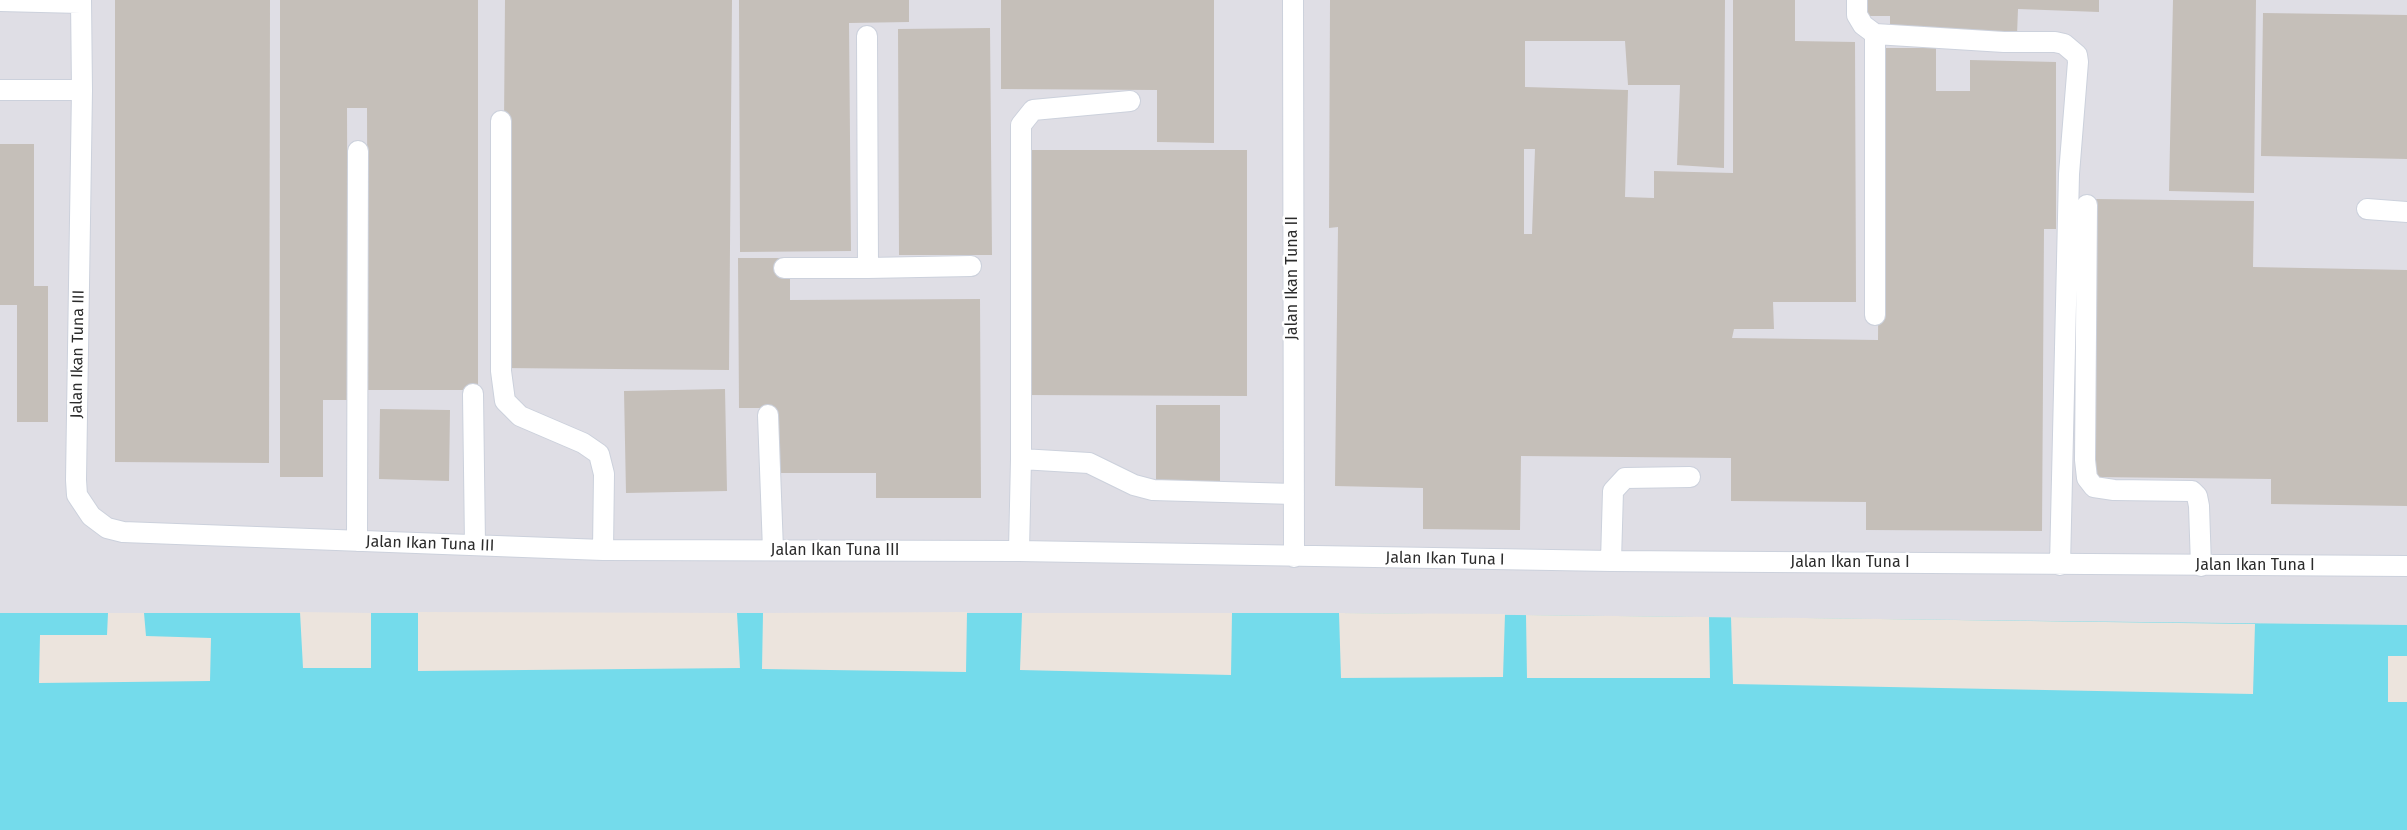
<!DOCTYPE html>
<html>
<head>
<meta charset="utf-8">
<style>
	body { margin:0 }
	canvas { display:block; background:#ece4dd }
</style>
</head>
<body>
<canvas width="2407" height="830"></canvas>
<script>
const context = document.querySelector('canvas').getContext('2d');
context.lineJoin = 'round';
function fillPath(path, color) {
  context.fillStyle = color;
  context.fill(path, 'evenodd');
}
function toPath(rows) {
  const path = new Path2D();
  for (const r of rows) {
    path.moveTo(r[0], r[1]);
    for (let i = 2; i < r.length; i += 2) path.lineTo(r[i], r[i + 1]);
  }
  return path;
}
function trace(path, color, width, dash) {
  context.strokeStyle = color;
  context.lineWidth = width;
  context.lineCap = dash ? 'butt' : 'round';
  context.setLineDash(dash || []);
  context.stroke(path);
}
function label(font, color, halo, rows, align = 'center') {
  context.font = font + ' "Fira Sans",sans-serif';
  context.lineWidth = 5;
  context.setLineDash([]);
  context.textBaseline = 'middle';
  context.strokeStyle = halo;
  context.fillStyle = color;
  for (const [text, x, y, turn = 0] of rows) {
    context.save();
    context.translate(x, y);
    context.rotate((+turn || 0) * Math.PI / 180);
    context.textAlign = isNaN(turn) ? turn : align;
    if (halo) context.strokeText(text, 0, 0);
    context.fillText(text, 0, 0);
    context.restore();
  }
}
fillPath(toPath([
	[0,0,2407,0,2407,625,1339,613,0,613]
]), '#dfdee5');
fillPath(toPath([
	[0,613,1339,613,2407,625,2407,830,0,830]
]), '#74dbeb');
fillPath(toPath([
	[300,612,371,613,371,668,303,668],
	[418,612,737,613,740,668,418,671],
	[967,612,966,672,762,669,763,613],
	[108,613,144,613,146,636,211,638,210,681,39,683,40,635,107,635],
	[1022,613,1232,613,1231,675,1020,670],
	[1339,613,1505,614,1503,677,1341,678],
	[1526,615,1709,617,1710,678,1527,678],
	[1731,617,2255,624,2253,694,1733,684],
	[2388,656,2407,656,2407,702,2388,702]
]), '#ece4dd');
fillPath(toPath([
	[115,0,270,0,269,463,115,462],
	[280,0,478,0,478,390,368,390,367,108,347,108,348,400,323,400,323,477,280,477],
	[505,0,732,0,729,370,502,368],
	[739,0,909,0,909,22,849,23,851,251,740,252],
	[1001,0,1214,0,1214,143,1157,142,1157,90,1001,89],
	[1330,0,1725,0,1724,168,1677,165,1680,85,1628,85,1625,41,1525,41,1525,87,1628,90,1625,197,1654,198,1654,171,1733,173,1733,0,1795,0,1795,41,1855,42,1856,302,1773,302,1774,329,1734,329,1732,338,1878,340,1880,48,1936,48,1936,91,1970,91,1970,60,2056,62,2056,229,2044,229,2042,531,1866,530,1866,502,1731,501,1731,458,1521,456,1520,530,1423,529,1423,488,1335,486,1338,227,1329,228],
	[1524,149,1535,149,1532,234,1524,234],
	[1862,0,2099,0,2099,12,2018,9,2017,35,1890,31,1890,16,1862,16],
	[2173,0,2256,0,2254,193,2169,191],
	[2263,13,2407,15,2407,159,2261,156],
	[990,28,992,255,899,255,898,29],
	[0,144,34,144,34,286,48,286,48,422,17,422,17,305,0,305],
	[1026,150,1247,150,1247,396,1026,395],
	[2096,199,2254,201,2253,267,2407,270,2407,506,2271,504,2271,479,2093,477],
	[738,258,790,258,790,300,980,299,981,498,876,498,876,473,775,473,775,408,739,408],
	[725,389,727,491,626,493,624,391],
	[1156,405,1220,405,1220,485,1156,485],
	[380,409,450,410,449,481,379,479]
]), '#c5bfb9');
const service = toPath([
	[81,0,82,90,76,480,77,495,91,516,107,528,123,532,603,550,1019,551,1611,561,2407,566],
	[1293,0,1294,557],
	[1857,0,1857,15,1863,25,1875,34,1875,315],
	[0,1,81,3],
	[1875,34,2004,42,2055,42,2064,44,2077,55,2078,62,2069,174,2060,565],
	[0,90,82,90],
	[501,121,501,371,505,401,520,416,583,443,599,454,604,474,603,550],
	[2087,205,2085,460,2087,478,2094,487,2114,490,2192,491,2197,496,2199,506,2201,566],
	[2367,209,2407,212],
	[784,268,868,268,867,36],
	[868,268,971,266],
	[473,394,475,545],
	[768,415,773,550],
	[1021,459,1089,463,1134,485,1153,490,1294,494],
	[357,541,358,151],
	[1019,551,1021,459,1021,125,1033,110,1130,101],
	[1611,561,1613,491,1625,478,1690,477]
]);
trace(service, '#ccd1dc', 22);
trace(service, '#fff', 20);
label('16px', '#2b2b2b', '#fff', [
	["Jalan Ikan Tuna II",1293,278,-90],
	["Jalan Ikan Tuna III",78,354,-89],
	["Jalan Ikan Tuna III",430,544,2],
	["Jalan Ikan Tuna III",835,551],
	["Jalan Ikan Tuna I",1445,559,1],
	["Jalan Ikan Tuna I",1850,563],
	["Jalan Ikan Tuna I",2255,566]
]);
</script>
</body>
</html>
